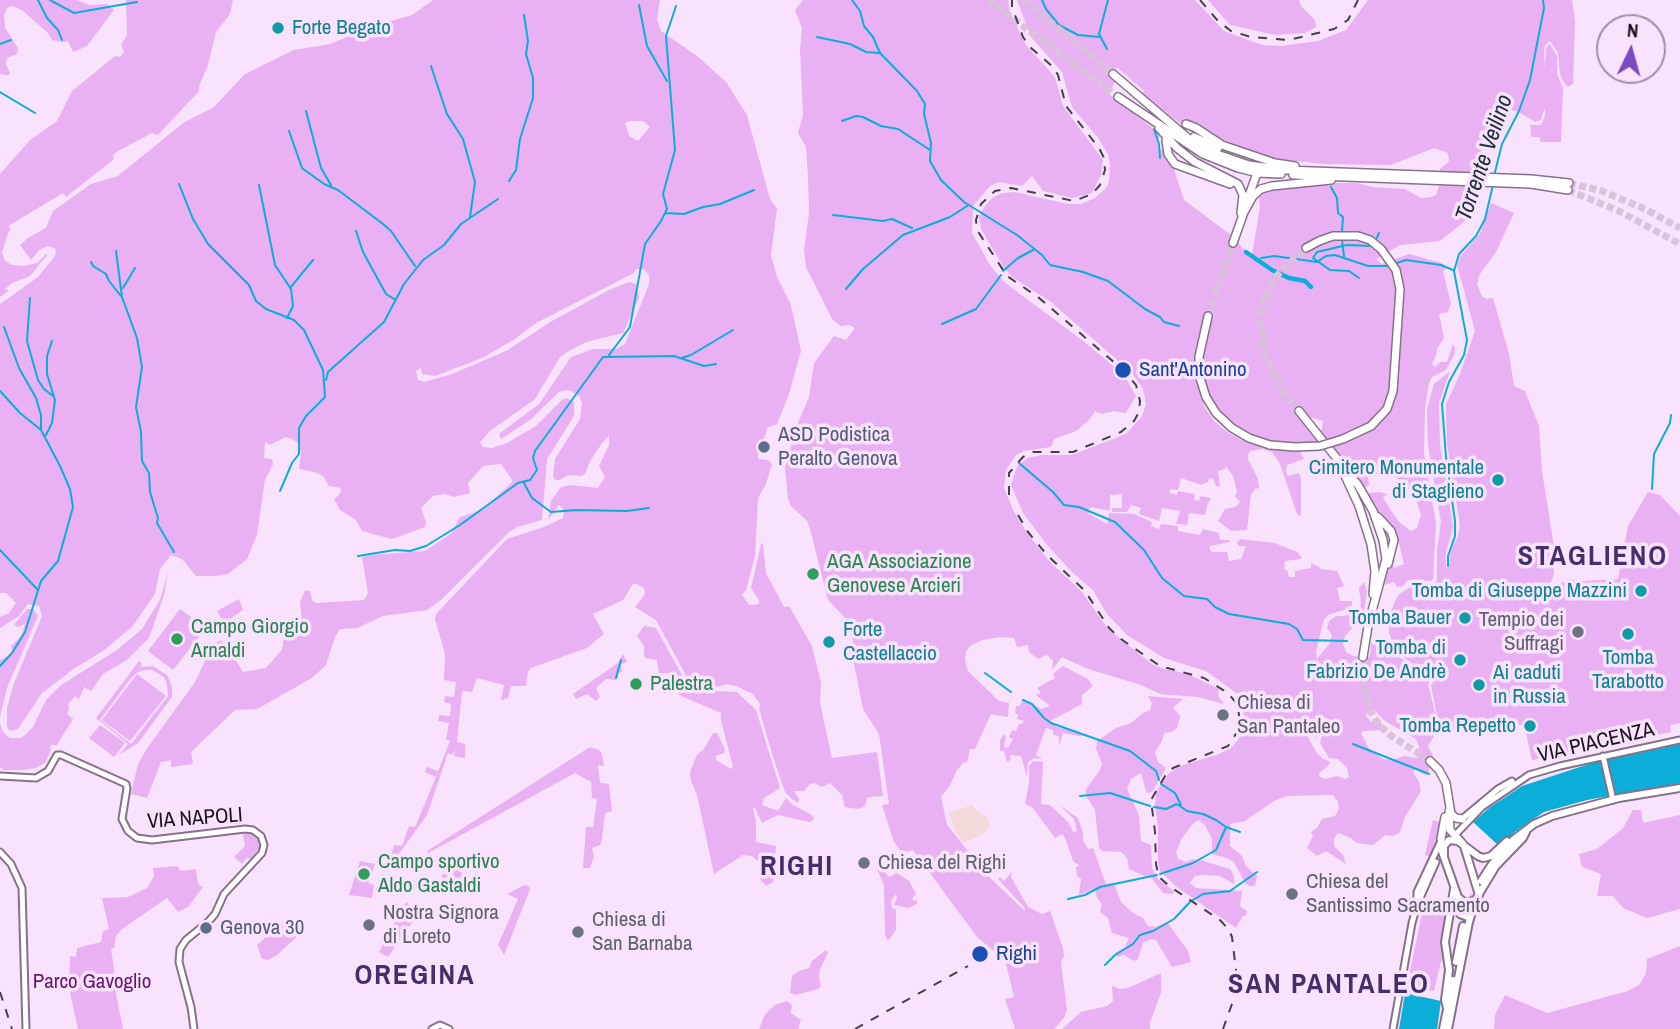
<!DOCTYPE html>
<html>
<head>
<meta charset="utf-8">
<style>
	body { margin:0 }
	#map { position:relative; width:1680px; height:1029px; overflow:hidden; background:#f9e2fd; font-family:"Archivo Narrow",sans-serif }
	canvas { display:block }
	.north { position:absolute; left:1596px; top:14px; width:70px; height:70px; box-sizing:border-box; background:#f9e2fd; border:2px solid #a08fa3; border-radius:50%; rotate:5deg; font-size:19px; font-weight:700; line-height:28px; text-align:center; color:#1a121c }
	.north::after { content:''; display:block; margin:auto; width:24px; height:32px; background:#794ac2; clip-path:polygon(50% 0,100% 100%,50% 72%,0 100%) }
</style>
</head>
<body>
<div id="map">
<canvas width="1680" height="1029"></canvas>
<div class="north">N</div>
</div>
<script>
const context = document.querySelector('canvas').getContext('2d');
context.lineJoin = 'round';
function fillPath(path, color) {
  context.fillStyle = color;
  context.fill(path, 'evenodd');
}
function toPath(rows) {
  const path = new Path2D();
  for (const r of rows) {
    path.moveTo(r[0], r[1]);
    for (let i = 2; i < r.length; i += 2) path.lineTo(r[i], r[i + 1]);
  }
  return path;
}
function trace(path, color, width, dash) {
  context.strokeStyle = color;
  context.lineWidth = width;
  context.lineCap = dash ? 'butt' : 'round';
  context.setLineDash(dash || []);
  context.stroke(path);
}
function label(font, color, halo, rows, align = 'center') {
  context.font = font + ' "Archivo Narrow",sans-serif';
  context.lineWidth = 7;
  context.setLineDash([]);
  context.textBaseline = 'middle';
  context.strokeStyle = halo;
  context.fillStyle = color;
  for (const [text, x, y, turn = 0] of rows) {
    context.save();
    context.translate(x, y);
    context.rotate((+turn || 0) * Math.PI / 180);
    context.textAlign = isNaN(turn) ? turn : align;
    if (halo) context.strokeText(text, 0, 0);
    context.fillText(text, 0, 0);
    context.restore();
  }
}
fillPath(toPath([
	[972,805,981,815,987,815,990,826,983,834,964,843,955,831,949,813]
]), '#f4d9db');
fillPath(toPath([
	[0,0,77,0,89,5,107,4,114,10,87,46,73,52,68,41,63,42,52,40,47,32,22,10,13,6,8,7,4,15,5,28,18,48,17,54,7,58,6,64,10,73,9,75,4,75,0,74],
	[126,0,233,0,230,14,216,32,208,65,199,86,199,91,158,135,152,133,118,151,113,155,114,159,66,197,63,193,8,226,11,229,8,233,2,253,5,261,12,265,24,266,37,263,47,253,47,255,30,276,12,283,5,289,9,290,0,297,0,174,30,140,57,121,72,91,115,56,120,57,124,52,121,45,127,35],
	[433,0,660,0,657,19,661,31,697,56,726,82,747,115,770,199,777,209,771,255,777,277,791,305,801,351,789,394,777,424,768,427,758,455,758,459,768,460,772,464,766,484,758,498,755,556,746,590,742,595,749,605,759,604,759,600,751,588,761,544,763,543,766,573,784,607,789,606,812,646,821,682,820,703,832,758,877,752,883,796,868,797,864,807,858,809,845,807,842,795,830,783,822,787,814,783,810,784,804,791,794,791,799,799,798,803,792,799,785,792,773,757,759,708,760,704,753,694,736,686,727,684,717,687,700,685,689,681,656,620,635,607,645,594,644,588,636,584,633,584,623,600,593,614,604,634,587,648,531,668,528,672,526,686,511,686,508,698,501,700,504,685,477,678,472,692,462,691,457,742,465,744,465,758,454,756,455,751,451,755,448,753,427,815,393,862,390,861,394,845,402,846,409,826,415,827,436,777,425,772,427,767,438,771,450,741,446,739,449,723,438,721,439,715,450,716,451,704,444,702,445,696,454,697,456,682,444,680,445,654,435,619,436,614,507,539,544,527,563,518,564,510,559,505,548,520,551,501,561,487,570,485,598,488,605,477,599,466,609,445,609,436,603,442,590,461,585,474,581,476,568,475,560,480,555,480,553,476,555,459,580,419,582,403,579,396,571,391,567,390,559,392,530,420,501,439,499,434,539,404,571,357,593,349,616,349,625,344,649,284,649,275,643,269,636,269,634,273,626,277,536,323,515,339,482,358,435,376,422,374,421,368,416,371,418,380,424,382,452,374,506,351,552,321,609,290,629,282,636,284,639,297,623,333,586,342,567,352,560,357,535,399,490,431,480,442,483,447,492,448,507,443,536,426,562,400,567,398,574,402,574,416,547,459,542,520,517,527,509,532,442,599,427,610,383,616,357,628,340,629,335,637,326,665,312,678,257,709,235,710,191,752,193,764,171,767,171,760,161,762,147,798,131,794,138,764,146,750,195,682,211,649,217,642,221,640,228,648,243,672,266,668,282,650,284,637,302,621,300,602,305,590,310,591,312,600,316,603,364,600,368,593,362,557,372,555,425,551,452,533,460,517,483,510,513,481,501,464,483,466,468,483,470,493,454,497,445,494,433,496,421,508,426,522,425,527,392,539,362,531,356,520,340,510,334,499,340,494,341,488,329,486,323,476,314,472,299,469,301,452,297,442,292,439,286,437,270,445,265,442,264,458,272,459,273,464,265,480,257,535,247,559,228,574,216,576,196,576,182,559,171,555,160,569,155,594,132,627,103,651,75,668,42,693,18,729,10,731,7,727,7,708,14,683,42,616,39,606,28,604,19,616,0,628,0,617,9,613,16,603,6,593,0,593,0,304,38,277,55,256,56,249,48,246,39,250,31,260,20,245,28,238,46,228,53,211,91,184,118,176,183,123,214,107,245,74,294,50,330,44,373,26,412,15],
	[629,121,643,121,650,127,638,141,629,136,625,123],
	[803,0,1008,0,1010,12,1026,45,1055,77,1063,106,1103,160,1101,175,1092,193,1072,198,1043,191,1032,176,1022,186,999,182,990,186,973,206,972,233,990,265,1004,282,1082,340,1124,375,1136,396,1126,413,1114,411,1102,414,1095,411,1090,419,1076,431,1054,439,1051,447,1024,451,1016,455,1006,470,1004,488,1014,512,1027,533,1050,562,1082,592,1108,629,1152,664,1161,668,1188,674,1219,689,1218,696,1224,704,1198,697,1160,694,1141,685,1088,669,1062,657,1052,670,1053,661,1047,655,1038,659,1029,652,1028,645,1017,647,1014,638,1001,637,982,640,970,646,966,652,965,659,968,671,999,701,1009,703,1008,717,991,714,975,749,970,749,967,762,964,762,957,770,950,785,941,797,947,825,989,877,1025,911,1024,907,998,879,1000,877,1004,881,1012,872,1011,877,1028,907,1042,914,1050,911,1063,948,1064,956,1061,963,1067,1010,1064,1018,1054,1029,1015,1029,1005,999,1014,997,1005,960,977,937,913,850,902,853,894,842,882,805,889,804,879,734,863,709,854,664,852,629,849,622,828,600,810,529,807,521,791,506,788,499,785,468,797,425,809,397,814,363,834,336,846,340,855,328,850,325,840,326,832,319,806,267,804,250,809,213,808,176,806,147,798,133,803,114,800,49,802,28,795,10],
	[1017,0,1195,0,1224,31,1262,45,1281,46,1318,41,1346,30,1368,0,1572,0,1575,21,1573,84,1567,87,1563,81,1560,74,1558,53,1550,41,1545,45,1544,51,1545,69,1546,48,1550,44,1557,56,1557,74,1563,88,1561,142,1540,142,1540,137,1531,137,1530,125,1541,125,1545,116,1545,108,1541,120,1535,122,1517,111,1503,109,1493,117,1481,153,1475,204,1465,221,1440,241,1400,245,1376,259,1382,264,1409,254,1442,263,1447,268,1443,271,1451,304,1448,312,1439,314,1444,338,1437,349,1436,356,1432,364,1435,367,1440,362,1447,362,1453,344,1455,348,1455,353,1446,370,1432,377,1429,383,1425,408,1424,452,1436,524,1433,579,1431,581,1408,580,1403,586,1397,587,1394,582,1384,585,1390,560,1394,568,1404,564,1396,531,1382,520,1367,493,1379,492,1387,494,1383,497,1388,506,1399,522,1411,531,1417,528,1421,515,1413,491,1400,486,1394,469,1368,476,1369,485,1364,488,1321,435,1323,421,1306,416,1301,408,1294,412,1320,444,1281,443,1264,440,1236,426,1213,403,1204,382,1202,366,1203,350,1212,315,1210,313,1205,314,1196,349,1197,382,1204,406,1214,421,1227,432,1248,443,1264,448,1300,451,1304,459,1287,465,1286,472,1288,476,1299,473,1301,478,1301,516,1297,514,1280,464,1272,452,1262,449,1250,451,1248,455,1248,459,1258,479,1259,488,1255,489,1251,494,1247,530,1231,531,1218,521,1225,509,1235,507,1240,502,1235,496,1237,492,1233,476,1225,465,1225,469,1218,471,1220,486,1216,486,1213,479,1209,478,1208,482,1201,485,1181,478,1178,490,1170,489,1170,493,1177,495,1178,491,1195,494,1194,500,1199,501,1201,496,1211,498,1207,506,1205,515,1189,513,1187,525,1176,524,1180,511,1162,508,1159,521,1139,514,1141,508,1131,505,1127,512,1112,512,1112,508,1122,508,1122,494,1110,495,1110,511,1091,507,1088,510,1089,514,1107,524,1109,513,1134,514,1152,522,1151,526,1159,529,1161,524,1178,526,1178,531,1200,535,1203,529,1219,533,1220,540,1230,540,1230,542,1210,546,1209,548,1212,552,1227,552,1229,561,1241,559,1246,546,1239,546,1237,543,1240,539,1275,543,1297,552,1302,557,1300,559,1285,561,1284,569,1287,570,1289,577,1295,577,1295,571,1311,568,1311,563,1322,569,1337,571,1344,586,1337,588,1340,601,1352,601,1352,605,1348,609,1330,614,1324,619,1316,651,1317,659,1330,643,1332,635,1327,628,1329,621,1336,616,1344,616,1359,609,1361,604,1359,588,1364,582,1367,591,1364,612,1361,619,1345,636,1343,644,1346,652,1353,656,1367,658,1370,656,1371,643,1388,645,1390,643,1402,659,1431,673,1431,679,1428,684,1440,732,1434,736,1428,746,1433,756,1428,773,1425,775,1415,769,1413,772,1419,782,1421,791,1405,817,1400,832,1393,836,1385,835,1373,845,1357,843,1351,838,1338,833,1334,839,1334,846,1343,855,1346,864,1326,851,1317,856,1307,848,1313,836,1311,832,1317,828,1322,819,1335,816,1339,809,1338,802,1333,795,1287,796,1274,801,1245,821,1230,824,1230,846,1242,856,1246,866,1257,876,1255,886,1250,886,1245,883,1234,862,1227,858,1212,854,1212,839,1205,825,1198,820,1192,825,1182,838,1176,852,1178,859,1186,862,1193,859,1200,860,1230,869,1234,876,1234,884,1220,876,1204,875,1195,876,1190,883,1196,888,1242,891,1240,906,1247,911,1246,915,1242,917,1236,928,1178,888,1160,871,1158,862,1158,827,1155,806,1156,792,1168,774,1180,766,1219,754,1231,748,1238,740,1242,732,1244,714,1236,697,1239,695,1206,671,1164,658,1127,635,1107,614,1093,590,1072,572,1048,546,1023,513,1011,485,1017,466,1028,458,1041,455,1072,455,1126,434,1142,416,1146,404,1143,389,1132,373,1051,302,1012,277,1002,265,981,229,979,216,985,206,993,197,1003,193,1015,192,1068,204,1081,204,1095,198,1107,187,1109,181,1110,165,1108,154,1098,138,1072,107,1062,72,1031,37],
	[1118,68,1144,91,1142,94,1185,127,1186,121,1199,124,1216,137,1275,159,1325,164,1391,165,1434,148,1448,153,1449,161,1440,169,1439,186,1436,195,1431,197,1421,198,1405,189,1372,187,1357,183,1328,183,1267,191,1259,197,1260,206,1252,255,1242,248,1237,240,1235,245,1230,243,1231,235,1184,200,1174,169,1163,149,1159,150,1157,138,1163,136,1109,94,1115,82,1108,76,1114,69],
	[1373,709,1385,721,1416,739,1419,747,1417,758,1404,756,1392,760,1383,759,1369,749,1361,733,1364,731,1381,730,1383,728,1381,723,1371,722,1366,716,1368,711],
	[1321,716,1328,719,1320,743,1329,758,1338,759,1347,768,1349,777,1345,779,1337,776,1325,779,1320,777,1319,773,1328,766,1330,762,1322,758,1316,752,1304,729,1306,725,1310,727,1316,738,1320,731,1317,719],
	[1208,0,1299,0,1301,6,1315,20,1316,27,1305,33,1275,35,1235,26,1230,25],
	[1491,203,1514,213,1496,252,1479,275,1477,285,1482,296,1486,299,1493,298,1509,354,1514,386,1525,391,1539,426,1542,471,1554,547,1554,575,1549,586,1552,589,1569,579,1582,581,1618,579,1628,526,1648,492,1660,495,1680,516,1680,723,1670,725,1671,732,1532,760,1524,724,1516,726,1510,722,1479,728,1475,724,1449,730,1439,726,1431,685,1436,679,1434,666,1417,666,1404,658,1396,650,1389,633,1389,615,1398,595,1413,585,1416,589,1419,586,1434,586,1437,579,1437,550,1441,522,1428,445,1427,409,1434,384,1450,371,1439,403,1440,444,1453,527,1446,552,1446,568,1449,567,1450,553,1458,536,1460,526,1447,443,1446,404,1460,374,1475,331,1457,265,1462,254,1480,234],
	[168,573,164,595,149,638,127,660,103,674,91,691,84,687,79,699,75,696,68,704,69,709,67,714,73,719,57,745,50,745,51,750,45,763,36,768,23,770,4,770,0,767,0,724,3,732,10,738,21,738,26,734,33,727,46,700,61,685,117,650,142,629,160,600],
	[239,599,243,610,224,623,217,611],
	[27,609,33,609,38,616,7,688,0,717,0,660,13,653,11,646,21,636,25,624,17,627,14,625],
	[180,609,206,628,173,670,148,651],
	[644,626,656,628,688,686,697,690,737,692,756,710,780,788,764,798,762,805,778,811,786,798,793,805,812,815,814,819,810,822,778,815,762,823,755,808,753,808,756,822,756,842,776,846,773,882,766,886,760,879,759,862,752,856,743,855,714,874,697,795,691,781,690,772,697,755,704,749,713,733,717,733,725,749,724,753,716,756,716,760,731,769,733,766,721,721,721,713,679,695,673,679,668,673,659,673,657,660,645,658,644,654,644,646,637,636],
	[623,654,627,662,621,664,622,672,618,673,618,677,616,680,606,679,596,688,600,697,596,701,587,694,576,699,573,694,618,663],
	[139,661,142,663,140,667,153,666,167,675,172,687,172,697,138,743,119,755,128,744,96,718],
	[146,670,152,670,164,677,167,684,168,696,131,744,100,720,131,678,138,672],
	[1063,666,1088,679,1093,686,1082,695,1082,704,1050,721,1057,727,1088,735,1079,736,1063,733,1059,746,1059,737,1053,734,1053,730,1046,728,1036,755,1042,759,1034,758,1028,762,1027,777,1021,756,1010,755,1011,760,1007,762,1004,751,1000,751,1000,740,1004,734,1006,736,1004,747,1008,748,1013,739,1009,737,1012,730,1016,731,1019,724,1022,724,1024,721,1017,719,1018,715,1015,713,1016,706,1020,706,1023,699,1041,709,1050,706,1036,695,1041,693,1037,688,1055,678,1053,674],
	[137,674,166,696,130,741,102,720],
	[1148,696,1183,699,1173,708,1180,716,1177,728,1171,732,1164,733,1162,741,1155,752,1158,762,1166,768,1152,792,1148,793,1146,791,1141,773,1131,779,1127,789,1139,815,1141,841,1151,845,1152,868,1158,879,1174,891,1173,894,1163,893,1149,875,1145,876,1129,869,1127,858,1121,852,1102,851,1099,848,1095,810,1086,796,1086,789,1100,770,1102,763,1096,749,1097,741,1116,728,1131,723,1143,713,1150,710,1152,703],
	[100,725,125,743,114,757,89,738],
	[590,747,599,750,602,754,604,766,598,765,600,783,609,784,612,811,605,813,602,839,600,845,592,848,594,856,590,868,583,868,586,827,593,827,597,799,592,798,591,782,575,773,428,853,427,851],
	[1033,761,1043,762,1041,804,1050,805,1068,822,1074,833,1077,830,1074,819,1059,805,1078,818,1083,832,1083,840,1088,849,1093,848,1106,884,1114,883,1121,902,1133,913,1143,918,1148,926,1156,927,1167,922,1188,951,1191,962,1172,967,1156,940,1150,939,1143,943,1138,959,1134,961,1124,955,1117,957,1115,953,1125,947,1129,938,1112,933,1108,918,1100,912,1102,904,1097,898,1095,888,1079,895,1081,879,1077,876,1076,867,1080,866,1073,861,1065,838,1062,834,1055,838,1032,807,1025,804,1029,782,1029,766],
	[1633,810,1641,810,1643,823,1680,815,1680,909,1647,918,1623,908,1613,896,1597,896,1601,874,1582,867,1579,854,1597,849,1623,828],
	[1433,820,1440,822,1437,844,1432,858,1425,855],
	[250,833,257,836,260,847,251,859,247,858,242,864,234,857,245,846,243,834],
	[360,861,375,864,368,883,374,885,372,898,349,895],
	[177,866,181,871,196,869,198,884,203,887,188,907,178,912,167,898,122,929,116,936,114,948,111,949,116,983,114,984,123,1029,78,1029,69,987,70,956,76,957,77,948,101,942,103,931,109,929,102,898,128,897,147,888,154,876,153,868],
	[455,866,465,876,450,887,441,876],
	[877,869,883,870,889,877,897,873,909,881,916,894,912,899,915,901,917,900,917,904,908,908,894,905,897,898,896,894,891,901,892,908,896,909,896,930,888,941,885,935,884,885],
	[524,885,529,886,530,889,504,955,498,945,518,899,507,894],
	[406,902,420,911,388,957,379,952],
	[1424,904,1433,908,1444,904,1450,907,1446,959,1441,961,1434,991,1413,988,1411,991,1406,990],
	[289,917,302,932,277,955,268,960,262,959,257,945],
	[1680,946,1680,1029,1494,1029,1495,1015,1505,995,1547,1013,1628,991,1640,984,1646,973,1647,959],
	[826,950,828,953,820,969,819,978,821,986,818,989,795,995,790,993,792,976,799,971,809,968,812,961],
	[1161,973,1161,993,1150,1022,1150,1029,1062,1029,1081,1012,1107,1006,1113,1001,1112,986,1120,989,1128,988],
	[787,1001,792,1005,791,1013,801,1020,798,1029,759,1029,765,1014,775,1005]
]), '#e9b0f4');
fillPath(toPath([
	[1680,744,1680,783,1587,800,1544,812,1516,831,1499,846,1473,822,1489,808,1522,786,1598,761],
	[1405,993,1441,1001,1437,1029,1399,1029]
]), '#0baed8');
trace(toPath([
	[38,0,47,18,58,30,62,40],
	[50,0,74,13,137,2],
	[852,0,860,11,864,26,873,37,880,53,917,91,925,104,924,114,931,143,930,161,941,180,964,202,1017,235,1042,255,1050,265,1083,272,1108,281,1145,309,1160,317,1164,322,1179,326],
	[1042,0,1046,9,1059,25,1078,35,1100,37],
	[639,5,647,46,667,81],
	[817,37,850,44,866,52,879,53],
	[0,44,11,40],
	[1107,49,1099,34,1108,0],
	[431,66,447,114,463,139,475,182,470,217],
	[0,92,35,113],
	[306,111,321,168,331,185],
	[842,121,856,116,863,117,881,126,898,129,930,150],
	[1154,129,1159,144,1160,158],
	[289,131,302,168,324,184,338,190,383,224,391,231,415,266],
	[1494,176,1502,144,1519,111,1530,80,1544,8,1543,0],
	[509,181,516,170,520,139,533,98,533,78,526,54,528,41,524,15],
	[179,184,193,219,208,244,249,285,256,301,266,309,294,320,304,330,323,370,325,397,306,416,299,428,299,454,292,463,280,491],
	[259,185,275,265,291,289,293,306,287,318],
	[1331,187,1337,198,1338,213,1343,217,1342,231],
	[665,213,684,214,703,207,720,204,754,190],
	[833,215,883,221,892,219,912,228],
	[356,231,363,252,386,294,394,299],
	[1342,240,1344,256],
	[1375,242,1379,233],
	[116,251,122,297,137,338,142,367,136,407,141,432,142,461,149,473,150,492,158,518,157,523,174,552],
	[1261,258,1274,256,1317,262,1326,256,1335,255,1368,266,1388,266],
	[91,262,93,266,106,274,109,281,121,296],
	[1394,264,1406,260,1441,265,1453,270],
	[1003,271,1018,258,1033,250],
	[1359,278,1349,271,1330,270,1313,258,1317,252,1347,245,1371,246],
	[123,288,135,268],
	[290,288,313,260],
	[846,289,863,269,903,235,950,217,967,206],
	[30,298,27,341,38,380,44,389,53,396],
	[942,324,976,309,1001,275],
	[4,327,19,368,36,398,41,415,41,430],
	[609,355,630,327,645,244,661,221,667,209,663,194,675,150,666,36,676,6],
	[682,358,691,355,733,330],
	[326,380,328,372,384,322,404,284,423,260,444,245,461,224,498,199],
	[0,391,20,413,41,430,60,466,70,489,73,507,58,561,41,581,25,632,12,653,0,666],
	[46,435,52,423,55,400,47,374,47,356,52,341],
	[1019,463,1053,492,1064,505,1079,507,1115,522,1144,550,1162,578,1184,596,1207,599,1215,607,1229,614,1289,624,1297,629,1303,640,1347,641],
	[524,483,532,498,551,512,576,510,627,511,649,508],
	[1652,489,1654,454,1670,423,1671,415],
	[0,550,37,589],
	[358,556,395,550,410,551,426,546,460,525,518,483,530,480,537,470,533,458,535,451,603,357,674,356,704,366,716,364],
	[1448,566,1448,556,1455,536,1455,521,1446,457,1442,404,1449,382,1464,355,1467,340,1454,271,1459,254,1476,236,1485,219,1493,185],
	[985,673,1011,692],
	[616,678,621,660],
	[1023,700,1032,704,1044,718,1051,723,1130,751,1156,771,1159,780],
	[1353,744,1429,774],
	[1161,784,1175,793,1181,805],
	[1080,796,1110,793,1150,806],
	[1154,807,1166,809,1177,804,1187,811,1203,814,1216,820,1226,827,1240,832],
	[1160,874,1193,863,1216,850,1226,827],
	[1068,899,1085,895,1100,887,1157,875],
	[1193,900,1203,894,1230,891,1257,872],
	[1105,965,1115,955,1133,944,1140,935,1153,931,1174,919,1190,902]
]), '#0baed8', 2);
trace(toPath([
	[1246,252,1272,270,1289,278,1305,281,1311,287]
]), '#0baed8', 4.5);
trace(toPath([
	[1463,926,1468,906,1481,881]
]), '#d8c3db', 6, [6, 3]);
trace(toPath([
	[988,0,1118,97],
	[1024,0,1113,74],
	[1569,183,1602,191,1645,209,1680,228],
	[1568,190,1619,211,1680,244],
	[1208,316,1233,243],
	[1299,411,1284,393,1265,354,1260,322,1263,303,1274,279,1283,269,1306,248],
	[1363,657,1366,695,1371,712,1379,725,1390,735,1430,761]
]), '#d8c3db', 7, [7, 3.5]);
const secondary = toPath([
	[1603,756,1613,800],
	[0,776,36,778,48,771,57,755,61,755,126,784,127,788,122,819,128,831,137,838,152,840,245,829,253,830,261,836,264,845,262,853,224,894,215,914,208,922,186,940,180,949,179,962,191,1007,194,1029],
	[1462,819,1498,789,1512,781],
	[1458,832,1482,807,1529,775,1560,766,1680,740],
	[0,852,11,864,22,888,26,1029],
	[1417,902,1417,892,1440,843],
	[432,1029,440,1025,449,1029],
	[1393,1029,1412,923,1417,905,1436,862]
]);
const primary = toPath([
	[1441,839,1441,849,1458,897,1465,903,1476,900],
	[1464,846,1479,895],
	[1444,856,1444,846,1449,840,1458,841,1478,856,1483,858,1491,856,1507,841],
	[1481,881,1492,864,1513,840,1534,824,1552,816,1619,798,1680,788],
	[1453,901,1460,914,1470,918],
	[1456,962,1463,926],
	[1447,1008,1445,1000,1449,970,1445,942,1454,889],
	[1443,1029,1453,980],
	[1448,1029,1469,922,1476,899,1496,866,1523,838,1526,832]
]);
const highway = toPath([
	[1113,74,1189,139,1217,154,1249,165,1285,170,1531,179,1569,183],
	[1118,97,1203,154,1238,168,1258,173,1281,174],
	[1186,124,1196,128,1222,145,1275,163,1295,166],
	[1159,128,1177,148,1195,162,1238,184,1243,195,1241,213],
	[1194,137,1218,148],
	[1166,140,1168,154,1175,164,1230,184],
	[1293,175,1531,184,1568,190],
	[1247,201,1256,176],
	[1233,243,1244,212,1253,196,1261,189,1272,186,1331,180],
	[1306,248,1319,241,1333,236,1358,236,1370,240,1381,249,1396,270,1400,289,1393,391,1387,409,1371,426],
	[1208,316,1199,357,1200,378,1206,397,1216,413,1232,428,1249,438,1270,445],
	[1299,411,1358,485,1373,511,1383,540,1386,559,1368,626,1363,657],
	[1340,465,1359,506,1371,544,1375,571,1373,594],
	[1378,517,1391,531,1394,540,1388,564],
	[1430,761,1439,770,1446,783,1451,814,1456,818,1462,819],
	[1449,811,1450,830,1462,843],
	[1441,839,1445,817]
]);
trace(secondary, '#86718a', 9);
trace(primary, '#86718a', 10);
trace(highway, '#86718a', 10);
trace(secondary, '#fff', 5);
trace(primary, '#fff', 6);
trace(highway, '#fff', 7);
trace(toPath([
	[1200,0,1218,21,1231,31,1251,37,1289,40,1334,29,1348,20,1358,0],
	[1009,495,1009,473,1023,457,1033,452,1073,452,1121,432,1134,421,1139,412,1140,401,1136,385,1123,370,1038,297,1007,276,977,230,976,220,981,204,995,191,1011,188,1074,201,1092,194,1100,185,1105,170,1104,158,1099,148,1066,106,1058,75,1052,66,1030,47,1023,37,1012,7,1012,0],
	[1018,515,1028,532,1047,555,1085,591,1109,628,1121,639,1160,666,1204,678,1228,693,1237,704,1241,726,1228,746,1173,768,1165,776,1151,800,1155,832,1156,864,1159,877,1169,886,1220,920,1229,930,1232,937,1238,987,1223,1029],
	[0,992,12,1029],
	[855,1029,968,966]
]), '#493e4c', 2, [9, 9]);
const highwayBridge = toPath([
	[1270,445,1295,447,1320,446,1343,439,1371,426]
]);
trace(highwayBridge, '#86718a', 10, []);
trace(highwayBridge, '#fff', 7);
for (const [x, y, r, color] of [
	[278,28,7,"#0f9aa8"],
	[1123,370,9,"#1a4fb4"],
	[764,447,7,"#5c6f8a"],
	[1498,480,7,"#0f9aa8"],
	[813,574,7,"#2e9e5b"],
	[1641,591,7,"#0f9aa8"],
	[1465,618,7,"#0f9aa8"],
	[1578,632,7,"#6b7280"],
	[1628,634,7,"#0f9aa8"],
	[177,639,7,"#2e9e5b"],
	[829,642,7,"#0f9aa8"],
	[1460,660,7,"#0f9aa8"],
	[636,684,7,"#2e9e5b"],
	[1479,685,7,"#0f9aa8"],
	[1223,715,7,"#6b7280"],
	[1530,726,7,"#0f9aa8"],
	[864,863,7,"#6b7280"],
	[364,874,7,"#2e9e5b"],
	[1292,894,7,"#6b7280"],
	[369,925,7,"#6b7280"],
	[206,928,7,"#5c6f8a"],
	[578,932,7,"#6b7280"],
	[980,954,9,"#1a4fb4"]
]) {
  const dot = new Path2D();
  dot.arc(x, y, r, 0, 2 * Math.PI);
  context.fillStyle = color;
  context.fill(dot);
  trace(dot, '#f9e2fd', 2.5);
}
label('21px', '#0d838f', '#f9e2fd', [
	["Forte Begato",292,28,"left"],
	["Cimitero Monumentale",1484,468],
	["di Staglieno",1484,492],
	["Tomba di Giuseppe Mazzini",1627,591],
	["Tomba Bauer",1451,618],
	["Forte",843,630,"left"],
	["Castellaccio",843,654,"left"],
	["Tomba di",1446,648],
	["Fabrizio De Andrè",1446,672],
	["Tomba",1628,658,"center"],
	["Tarabotto",1628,682,"center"],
	["Ai caduti",1493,673,"left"],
	["in Russia",1493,697,"left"],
	["Tomba Repetto",1516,726]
], 'right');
label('21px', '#164399', '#f9e2fd', [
	["Sant'Antonino",1139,370],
	["Righi",996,954]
], 'left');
label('21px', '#4e5e75', '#f9e2fd', [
	["ASD Podistica",778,435],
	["Peralto Genova",778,459],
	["Genova 30",220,928]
], 'left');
label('21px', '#27864d', '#f9e2fd', [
	["AGA Associazione",827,562],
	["Genovese Arcieri",827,586],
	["Campo Giorgio",191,627],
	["Arnaldi",191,651],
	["Palestra",650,684],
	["Campo sportivo",378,862],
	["Aldo Gastaldi",378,886]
], 'left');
label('21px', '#5b616d', '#f9e2fd', [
	["Tempio dei",1564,620,"right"],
	["Suffragi",1564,644,"right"],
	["Chiesa di",1237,703],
	["San Pantaleo",1237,727],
	["Chiesa del Righi",878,863],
	["Chiesa del",1306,882],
	["Santissimo Sacramento",1306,906],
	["Nostra Signora",383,913],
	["di Loreto",383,937],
	["Chiesa di",592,920],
	["San Barnaba",592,944]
], 'left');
label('21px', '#1a121c', '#f9e2fd', [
	["VIA PIACENZA",1596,743,-13],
	["VIA NAPOLI",195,819,-4]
]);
label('21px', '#651573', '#f9e2fd', [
	["Parco Gavoglio",92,982]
]);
label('italic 23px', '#1b3139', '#f9e2fd', [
	["Torrente Veilino",1485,158,-71]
]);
context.letterSpacing = '2px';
label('bold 28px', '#452f6a', '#f9e2fd', [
	["STAGLIENO",1593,557],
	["RIGHI",797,867],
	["OREGINA",415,976],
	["SAN PANTALEO",1329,985]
]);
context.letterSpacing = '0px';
</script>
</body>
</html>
